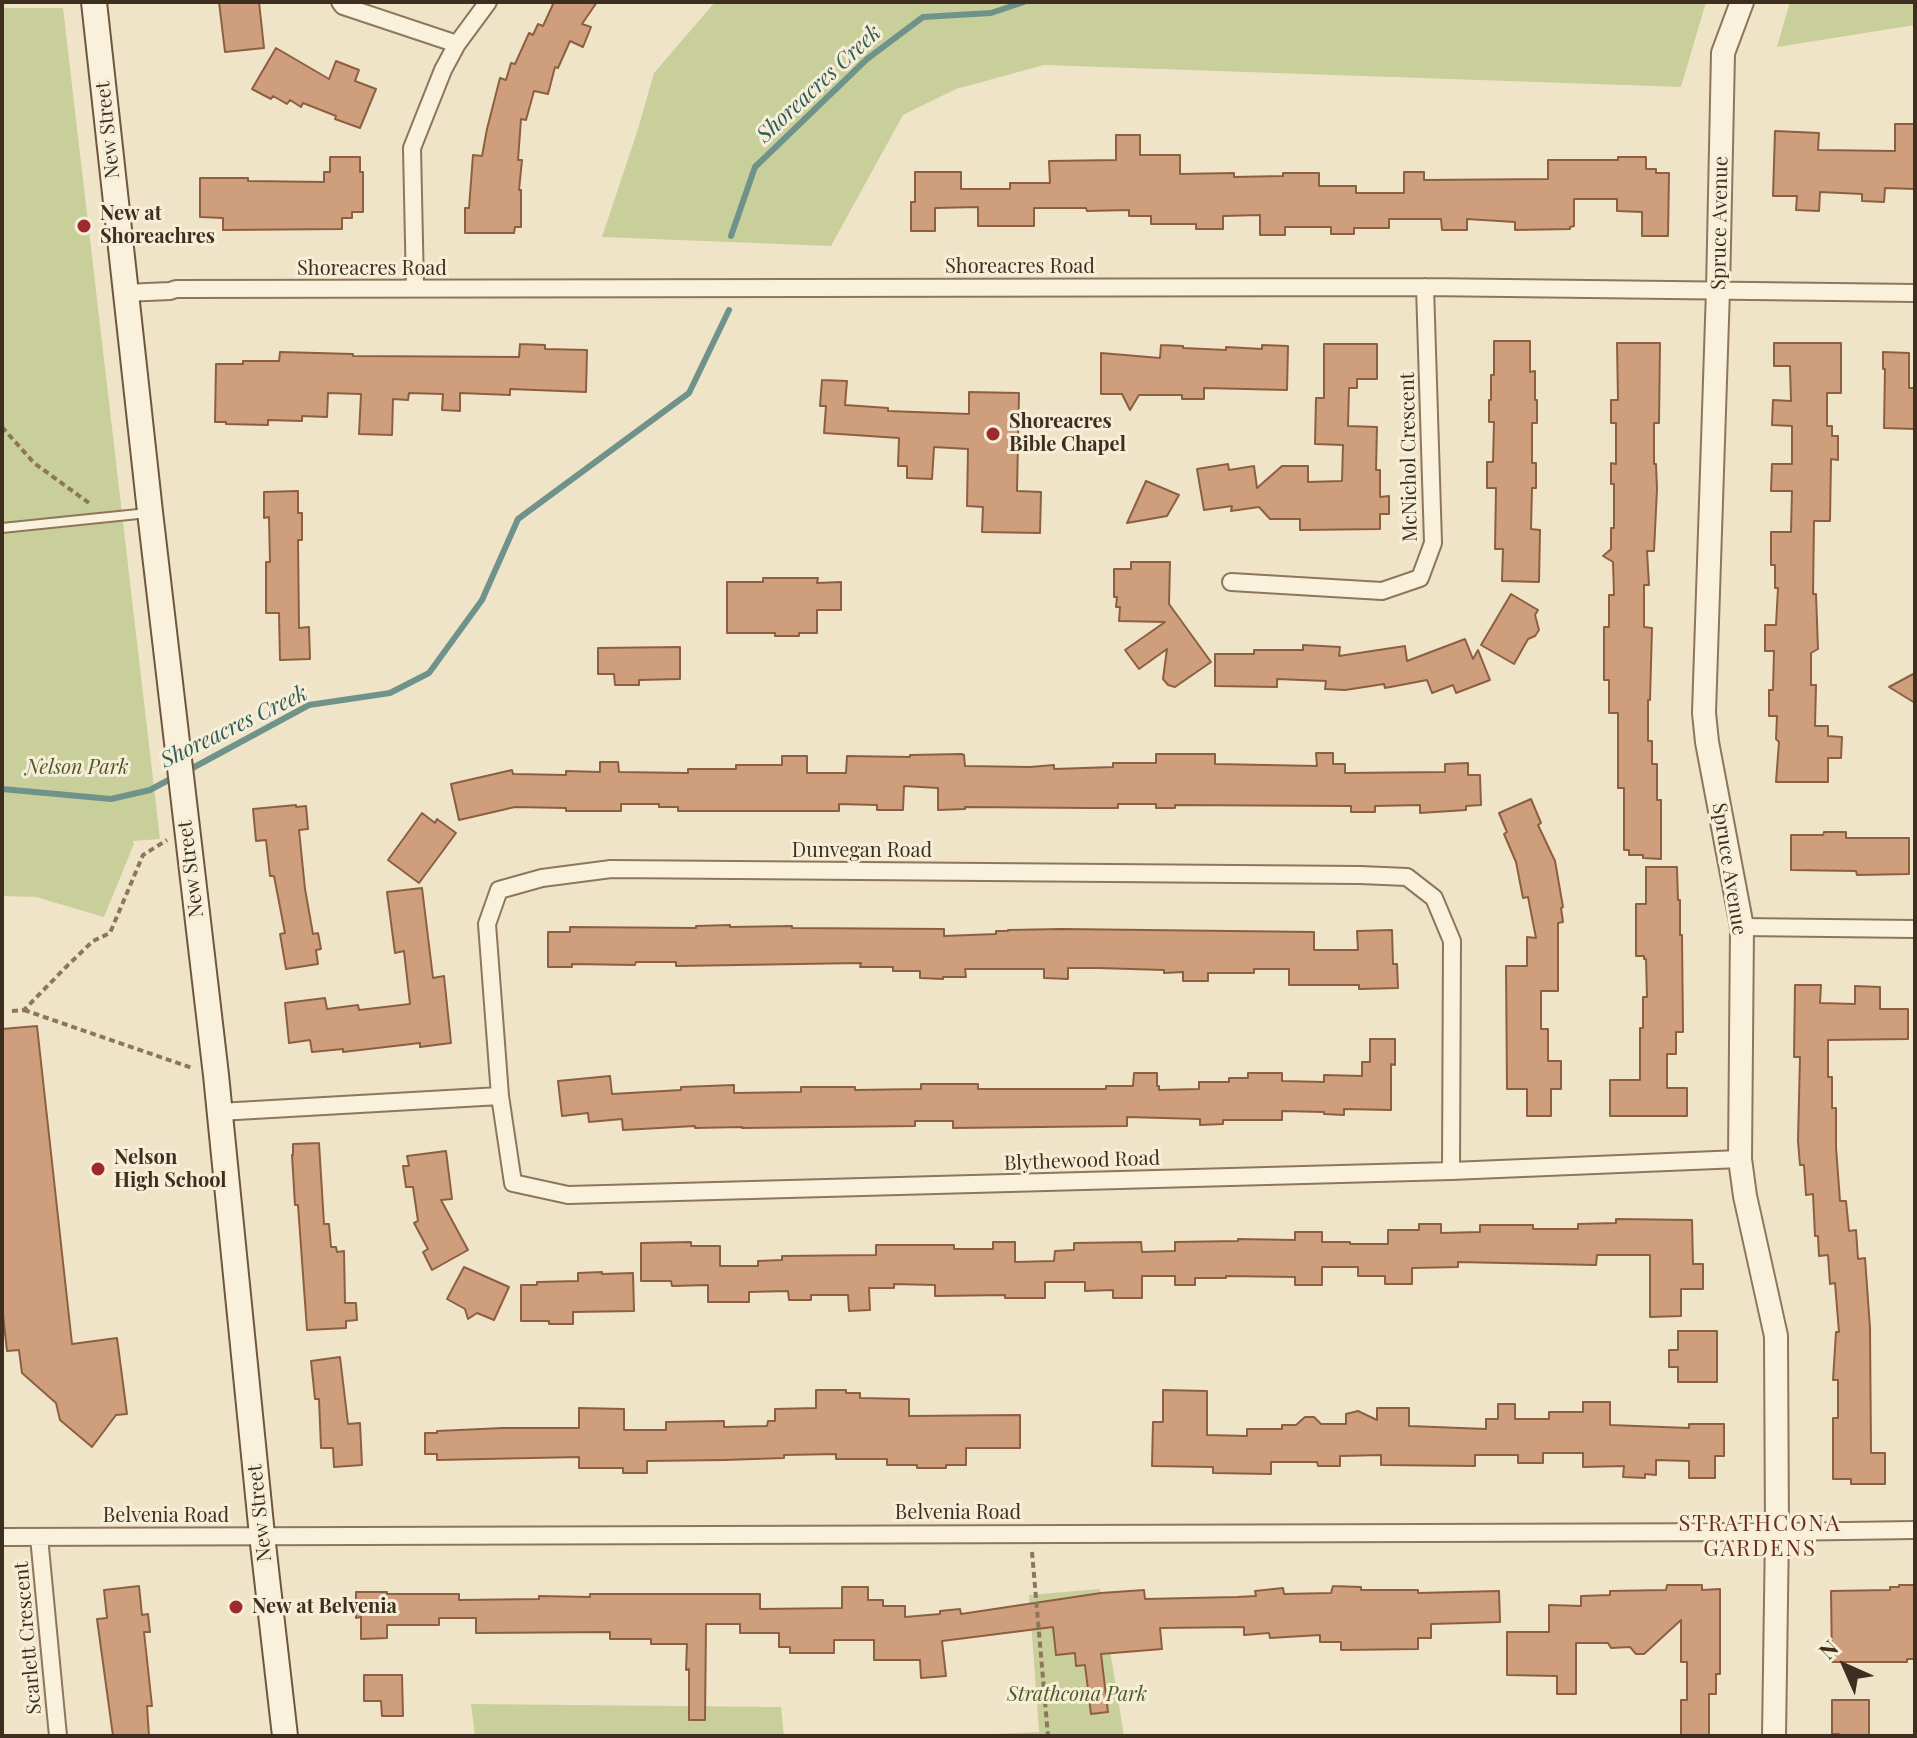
<!DOCTYPE html>
<html>
<head>
<meta charset="utf-8">
<style>
	body { margin:0 }
	#map { position:relative; width:1917px; height:1738px; overflow:hidden; background:#f0e4c8; font-family:"Playfair Display",serif }
	canvas { display:block }
	.frame { position:absolute; inset:0; border:4px solid #3d2e20; pointer-events:none }
	.north { position:absolute; left:1805px; top:1626px; width:80px; height:80px; -webkit-text-stroke:6px #f7eed8; paint-order:stroke; rotate:315deg; font-size:22px; font-weight:700; line-height:32px; text-align:center; color:#3d2e20 }
	.north::after { content:''; display:block; margin:auto; width:28px; height:36px; background:#3d2e20; clip-path:polygon(50% 0,100% 100%,50% 72%,0 100%) }
</style>
</head>
<body>
<div id="map">
<canvas width="1917" height="1738"></canvas>
<div class="frame"></div>
<div class="north">N</div>
</div>
<script>
const context = document.querySelector('canvas').getContext('2d');
context.lineJoin = 'round';
function fillPath(path, color) {
  context.fillStyle = color;
  context.fill(path, 'evenodd');
}
function toPath(rows) {
  const path = new Path2D();
  for (const r of rows) {
    path.moveTo(r[0], r[1]);
    for (let i = 2; i < r.length; i += 2) path.lineTo(r[i], r[i + 1]);
  }
  return path;
}
function trace(path, color, width, dash) {
  context.strokeStyle = color;
  context.lineWidth = width;
  context.lineCap = dash ? 'butt' : 'round';
  context.setLineDash(dash || []);
  context.stroke(path);
}
function label(font, color, halo, rows, align = 'center') {
  context.font = font + ' "Playfair Display",serif';
  context.lineWidth = 6;
  context.setLineDash([]);
  context.textBaseline = 'middle';
  context.strokeStyle = halo;
  context.fillStyle = color;
  for (const [text, x, y, turn = 0] of rows) {
    context.save();
    context.translate(x, y);
    context.rotate((+turn || 0) * Math.PI / 180);
    context.textAlign = isNaN(turn) ? turn : align;
    if (halo) context.strokeText(text, 0, 0);
    context.fillText(text, 0, 0);
    context.restore();
  }
}
fillPath(toPath([
	[715,2,1706,2,1681,87,1044,65,956,89,903,115,831,246,602,237,638,129,654,73],
	[1790,2,1915,2,1915,25,1777,47],
	[2,8,63,8,160,839,133,841,134,844,104,917,36,897,2,896],
	[1100,1589,1124,1736,941,1736,1039,1732,1029,1595],
	[471,1704,781,1707,784,1736,475,1736]
]), '#c9cf9b');
trace(toPath([
	[731,236,755,167,867,59,923,17,991,13,1024,2],
	[187,771,309,705,390,693,429,673,482,600,518,519,689,393,729,310],
	[2,789,111,799,150,790,174,777]
]), '#6f938a', 6);
const building = toPath([
	[219,2,259,2,264,48,225,52,219,2],
	[554,2,597,2,582,24,591,27,583,47,570,41,558,68,555,67,548,94,534,91,526,120,521,119,518,160,522,160,519,190,521,190,521,227,515,227,514,233,465,233,465,208,469,208,473,155,482,156,487,129,500,78,506,80,511,63,515,64,529,33,533,35,538,24,543,26,554,2],
	[276,48,329,79,336,61,359,70,355,81,376,89,360,128,335,119,336,116,303,103,301,107,290,100,287,104,273,96,271,99,252,89,276,48],
	[1895,124,1915,124,1915,189,1885,188,1884,202,1862,201,1862,194,1820,192,1819,211,1796,210,1797,196,1773,196,1775,131,1819,133,1818,150,1895,151,1895,124],
	[1116,135,1140,135,1140,155,1180,155,1180,174,1234,173,1234,177,1283,176,1283,173,1319,173,1319,186,1356,186,1356,193,1404,193,1404,172,1424,172,1424,180,1548,179,1548,160,1618,160,1618,157,1646,157,1646,169,1656,169,1656,173,1669,173,1668,236,1642,236,1642,212,1617,211,1617,199,1574,199,1574,226,1570,227,1570,229,1515,230,1515,222,1467,219,1467,230,1442,230,1441,219,1389,219,1389,228,1354,228,1354,234,1331,234,1331,227,1285,227,1285,235,1260,235,1260,215,1223,216,1223,229,1196,229,1196,224,1151,224,1151,216,1129,216,1129,210,1087,211,1086,208,1034,208,1034,226,978,226,978,207,935,208,935,231,911,231,911,202,915,202,915,172,961,172,961,189,1010,189,1010,183,1050,183,1049,161,1116,160,1116,135],
	[330,157,360,157,360,172,363,172,363,212,352,212,352,218,342,218,342,229,223,230,223,218,200,217,200,178,248,178,248,181,324,182,324,172,330,172,330,157],
	[1494,341,1530,341,1530,372,1535,371,1535,400,1537,400,1537,423,1532,423,1532,463,1536,463,1536,488,1532,488,1531,529,1540,530,1539,582,1502,581,1503,549,1495,549,1496,488,1487,488,1487,462,1493,462,1494,422,1489,422,1489,400,1491,400,1491,375,1494,375,1494,341],
	[1617,343,1660,343,1659,423,1654,423,1654,464,1656,464,1657,489,1654,551,1647,551,1649,585,1644,585,1644,627,1652,628,1650,700,1648,700,1648,741,1652,741,1652,764,1657,764,1657,800,1661,800,1661,859,1643,858,1643,855,1629,855,1629,850,1624,850,1624,788,1618,788,1618,713,1609,713,1609,680,1604,680,1604,627,1609,627,1609,595,1614,595,1613,562,1603,556,1611,549,1611,528,1614,528,1614,484,1611,484,1611,463,1616,464,1616,423,1611,423,1611,400,1618,400,1617,343],
	[1774,343,1841,343,1841,393,1827,393,1827,426,1832,426,1832,436,1838,436,1838,460,1831,459,1830,521,1814,521,1813,594,1816,594,1818,649,1811,653,1811,685,1816,685,1815,726,1828,726,1828,736,1842,737,1841,758,1828,758,1828,782,1776,782,1779,742,1776,739,1777,716,1769,716,1769,690,1773,690,1774,651,1765,651,1765,625,1776,625,1778,588,1775,588,1775,565,1771,565,1771,532,1791,532,1792,491,1771,491,1772,464,1792,464,1792,426,1772,425,1773,400,1791,401,1790,366,1774,366,1774,343],
	[520,344,545,345,545,349,587,350,586,392,510,389,510,395,460,393,460,411,442,410,443,394,409,393,408,400,393,399,392,435,359,434,361,394,328,393,327,417,302,416,302,421,268,420,268,425,226,424,226,422,215,422,216,364,243,364,243,361,279,361,280,352,353,354,353,356,519,357,520,344],
	[1324,344,1377,344,1377,379,1357,379,1357,388,1349,388,1348,426,1377,427,1376,470,1380,470,1380,497,1389,496,1389,514,1380,514,1380,529,1300,530,1300,519,1270,519,1259,507,1231,511,1232,506,1204,510,1197,469,1228,464,1229,470,1254,466,1257,488,1282,466,1308,466,1308,482,1342,481,1343,445,1315,444,1316,398,1324,398,1324,344],
	[1161,345,1183,346,1183,348,1226,350,1226,347,1262,349,1262,345,1288,346,1287,390,1204,388,1204,399,1182,399,1182,395,1139,395,1130,410,1122,394,1101,394,1101,353,1160,358,1161,345],
	[1883,352,1909,353,1909,388,1915,388,1915,429,1884,428,1885,369,1883,369,1883,352],
	[822,380,847,381,845,405,888,408,888,411,969,414,969,392,1019,393,1017,491,1041,492,1040,533,982,532,983,507,967,506,968,449,934,447,932,479,907,478,907,466,898,466,899,438,824,433,826,406,820,406,822,380],
	[1146,481,1179,495,1167,516,1127,523,1146,481],
	[298,491,298,513,302,513,302,540,298,540,299,628,309,627,310,659,280,660,279,613,266,613,266,562,270,562,269,517,264,518,264,492,298,491],
	[1131,562,1170,562,1169,604,1211,662,1175,687,1168,685,1163,679,1167,649,1139,669,1125,650,1165,622,1119,621,1120,607,1116,607,1117,597,1114,597,1114,569,1131,569,1131,562],
	[763,578,818,578,817,583,841,582,841,610,817,610,817,633,799,633,799,636,775,636,775,633,727,633,727,582,763,582,763,578],
	[1511,594,1538,610,1535,615,1539,630,1535,636,1528,639,1514,664,1481,645,1511,594],
	[1465,639,1473,659,1478,650,1490,680,1456,693,1453,685,1432,693,1427,680,1385,688,1384,684,1345,690,1325,689,1326,681,1277,679,1277,687,1215,686,1215,654,1254,654,1254,650,1303,650,1303,645,1340,647,1339,656,1405,646,1407,661,1465,639],
	[680,647,680,679,639,680,639,685,615,685,614,674,598,674,598,648,680,647],
	[1915,673,1915,703,1889,687,1915,673],
	[1316,753,1333,753,1333,764,1345,764,1345,773,1445,772,1445,764,1468,763,1468,775,1480,775,1481,805,1466,806,1466,810,1420,813,1420,805,1375,806,1375,812,1351,812,1351,806,1175,805,1175,808,1156,808,1156,804,1118,804,1118,808,1088,808,965,807,965,809,938,810,938,788,904,786,903,810,877,810,877,805,839,804,839,811,678,811,678,807,659,807,659,804,621,804,621,811,566,811,566,808,515,807,459,820,451,784,512,770,513,774,566,775,566,771,600,772,600,762,618,762,619,772,688,773,688,769,736,769,736,765,782,765,782,756,807,756,807,773,846,773,847,756,910,757,910,755,962,754,964,755,965,766,1030,767,1054,765,1054,769,1113,767,1113,763,1156,763,1156,754,1215,754,1215,764,1317,766,1316,753],
	[1531,799,1541,823,1538,825,1555,861,1563,907,1561,908,1563,922,1558,923,1558,991,1541,991,1541,1029,1548,1029,1548,1061,1561,1061,1561,1089,1551,1089,1551,1116,1527,1116,1527,1089,1507,1089,1506,966,1527,966,1527,937,1536,938,1528,897,1523,898,1516,862,1504,834,1507,832,1499,813,1531,799],
	[296,805,296,807,306,806,308,829,299,830,305,889,313,934,318,933,321,949,316,950,318,964,286,969,280,934,285,933,274,876,270,876,266,840,256,841,253,809,296,805],
	[422,813,435,823,437,819,456,833,419,883,388,860,422,813],
	[1824,832,1846,832,1846,838,1909,838,1909,874,1857,875,1856,871,1791,870,1791,835,1823,835,1824,832],
	[1646,867,1677,867,1678,900,1680,900,1680,935,1682,935,1683,1032,1676,1032,1676,1054,1667,1054,1667,1088,1687,1088,1687,1116,1610,1116,1610,1080,1640,1080,1640,1028,1643,1028,1643,997,1647,997,1646,959,1644,959,1644,956,1636,956,1636,904,1646,904,1646,867],
	[422,888,433,978,444,976,451,1043,420,1047,420,1043,343,1052,343,1049,312,1052,310,1040,289,1043,285,1003,325,998,327,1009,358,1005,359,1010,410,1004,404,951,395,953,387,892,422,888],
	[730,925,730,927,792,926,792,928,944,929,944,936,996,934,996,931,1008,931,1008,930,1062,929,1314,932,1314,950,1358,950,1357,931,1392,930,1393,964,1397,964,1398,988,1359,989,1359,985,1289,985,1289,969,1254,969,1254,973,1208,973,1208,981,1183,981,1183,972,1164,973,1164,970,1098,968,1068,968,1068,979,1044,978,1044,969,965,969,966,977,943,977,943,979,920,978,920,971,893,971,893,967,860,967,861,963,676,966,676,962,636,962,635,965,572,964,572,967,548,967,548,932,570,932,570,927,696,928,696,926,730,925],
	[1795,985,1821,985,1820,1003,1855,1004,1855,986,1880,987,1880,1009,1908,1009,1908,1039,1828,1040,1828,1077,1832,1077,1832,1108,1836,1108,1836,1147,1840,1201,1846,1201,1849,1231,1856,1230,1858,1259,1865,1258,1870,1328,1871,1453,1885,1453,1885,1484,1851,1484,1851,1479,1833,1479,1833,1418,1838,1418,1838,1380,1833,1380,1836,1332,1839,1332,1835,1283,1830,1284,1828,1255,1819,1256,1818,1236,1815,1236,1813,1194,1806,1195,1804,1165,1800,1165,1798,1141,1800,1057,1794,1057,1795,985],
	[37,1026,72,1344,117,1338,127,1414,116,1415,92,1447,60,1420,56,1403,22,1373,19,1350,7,1351,2,1306,2,1029,37,1026],
	[1370,1039,1395,1039,1395,1065,1391,1064,1391,1110,1344,1109,1344,1115,1324,1114,1324,1112,1282,1111,1282,1120,1223,1120,1223,1124,1200,1125,1200,1119,1127,1117,1127,1126,953,1128,953,1121,915,1121,915,1126,742,1128,742,1127,695,1128,695,1126,623,1130,622,1119,589,1122,588,1113,562,1116,558,1081,610,1076,612,1094,681,1090,681,1087,734,1085,734,1093,801,1092,801,1087,855,1087,855,1090,921,1089,921,1084,978,1084,978,1089,1106,1089,1106,1086,1133,1086,1134,1073,1157,1073,1157,1086,1159,1086,1159,1090,1199,1089,1199,1082,1229,1082,1229,1078,1248,1078,1248,1073,1282,1073,1282,1081,1324,1082,1324,1075,1362,1076,1362,1062,1370,1062,1370,1039],
	[319,1143,324,1224,329,1224,331,1247,336,1247,337,1252,344,1251,345,1303,356,1303,357,1320,346,1321,346,1328,307,1330,298,1205,295,1205,292,1155,293,1155,293,1144,319,1143],
	[446,1151,452,1199,441,1200,468,1250,432,1270,423,1252,428,1249,414,1223,418,1221,413,1187,406,1187,403,1166,409,1166,407,1156,446,1151],
	[1616,1219,1692,1220,1693,1264,1703,1264,1703,1289,1681,1289,1681,1316,1650,1317,1650,1255,1597,1255,1596,1265,1458,1262,1458,1267,1412,1268,1412,1284,1385,1284,1385,1276,1358,1276,1358,1267,1322,1267,1322,1285,1295,1285,1295,1277,1226,1276,1226,1278,1195,1278,1195,1285,1175,1285,1175,1276,1142,1276,1142,1298,1113,1298,1113,1290,1085,1291,1085,1282,1045,1282,1045,1298,1005,1298,1005,1295,935,1296,935,1285,894,1284,894,1288,869,1288,870,1310,849,1311,848,1295,811,1295,811,1300,789,1300,788,1291,749,1292,749,1302,708,1302,708,1285,672,1286,671,1281,641,1281,641,1243,691,1242,691,1246,720,1246,720,1266,758,1266,758,1261,782,1260,782,1256,876,1255,876,1245,954,1245,954,1249,993,1249,993,1242,1015,1242,1015,1262,1054,1261,1055,1251,1074,1250,1074,1243,1141,1242,1142,1252,1175,1251,1175,1242,1238,1241,1238,1239,1295,1240,1295,1232,1322,1232,1322,1242,1350,1242,1350,1244,1388,1244,1388,1230,1419,1230,1419,1224,1441,1224,1441,1233,1480,1232,1480,1225,1533,1225,1533,1229,1578,1229,1578,1224,1616,1223,1616,1219],
	[464,1267,509,1287,494,1320,477,1313,468,1319,465,1309,447,1299,464,1267],
	[602,1272,602,1274,633,1273,634,1311,573,1312,573,1324,549,1324,549,1321,521,1321,521,1285,537,1285,537,1282,578,1281,578,1273,602,1272],
	[1678,1331,1717,1331,1717,1382,1678,1382,1678,1367,1669,1367,1669,1350,1678,1350,1678,1331],
	[340,1357,348,1424,360,1423,362,1465,334,1467,333,1448,321,1448,319,1399,315,1399,311,1361,340,1357],
	[816,1390,846,1390,846,1393,860,1393,860,1398,909,1399,909,1416,1020,1415,1020,1448,966,1448,966,1465,946,1465,946,1468,917,1468,917,1465,887,1465,887,1459,836,1459,836,1454,784,1455,784,1458,724,1460,647,1461,647,1473,623,1473,623,1468,579,1468,579,1457,437,1460,437,1454,425,1454,425,1433,437,1433,437,1431,503,1428,579,1428,579,1408,624,1409,624,1430,666,1430,666,1422,724,1421,724,1427,767,1426,768,1421,775,1421,775,1409,816,1408,816,1390],
	[1163,1390,1207,1391,1207,1435,1247,1436,1247,1429,1282,1429,1282,1425,1296,1425,1305,1417,1314,1417,1321,1424,1346,1424,1346,1414,1358,1411,1377,1420,1377,1408,1409,1408,1409,1426,1486,1429,1486,1419,1498,1419,1498,1404,1515,1404,1515,1419,1549,1419,1549,1412,1583,1412,1583,1402,1610,1402,1610,1425,1689,1428,1689,1424,1724,1424,1724,1456,1715,1456,1715,1478,1689,1478,1689,1461,1656,1460,1656,1475,1645,1474,1645,1478,1623,1477,1624,1466,1583,1467,1583,1453,1543,1453,1543,1463,1518,1463,1518,1455,1475,1455,1475,1466,1381,1465,1381,1455,1340,1456,1340,1466,1318,1466,1317,1462,1271,1462,1271,1474,1213,1473,1213,1467,1152,1466,1153,1422,1163,1422,1163,1390],
	[1667,1585,1702,1585,1702,1590,1720,1589,1720,1674,1716,1674,1716,1694,1709,1694,1709,1736,1681,1736,1681,1700,1687,1700,1687,1662,1681,1662,1681,1620,1644,1654,1636,1654,1630,1647,1611,1648,1608,1643,1576,1643,1576,1694,1557,1694,1557,1676,1507,1675,1507,1632,1549,1632,1549,1605,1581,1606,1581,1596,1610,1595,1610,1591,1666,1590,1667,1585],
	[1899,1585,1915,1585,1915,1659,1907,1659,1907,1662,1832,1662,1831,1591,1890,1590,1890,1587,1899,1587,1899,1585],
	[139,1586,142,1615,148,1614,150,1632,144,1632,152,1706,147,1706,149,1736,113,1736,97,1619,107,1618,104,1590,139,1586],
	[1333,1586,1361,1587,1361,1590,1418,1590,1418,1593,1499,1591,1500,1622,1431,1624,1431,1638,1418,1638,1418,1649,1341,1650,1341,1642,1320,1642,1320,1635,1270,1638,1269,1633,1244,1635,1244,1627,1160,1628,1162,1649,1101,1654,1108,1712,1091,1714,1085,1665,1076,1666,1075,1653,1056,1655,1053,1627,942,1641,946,1676,921,1678,920,1660,874,1660,874,1640,834,1640,834,1653,790,1653,790,1647,779,1647,779,1633,740,1633,740,1624,706,1624,705,1720,689,1720,689,1669,686,1670,687,1644,651,1644,651,1639,610,1639,610,1632,476,1633,476,1618,439,1618,439,1625,387,1625,387,1638,361,1639,361,1617,356,1618,356,1592,387,1592,387,1594,459,1594,459,1600,539,1599,539,1596,590,1597,590,1594,760,1594,760,1609,842,1608,842,1587,868,1587,868,1600,883,1600,883,1606,905,1606,905,1617,940,1614,940,1611,960,1609,961,1614,1101,1593,1144,1590,1145,1599,1237,1597,1256,1596,1255,1591,1283,1588,1284,1594,1331,1593,1333,1586],
	[364,1675,402,1675,403,1716,382,1716,381,1701,364,1701,364,1675],
	[1832,1700,1869,1700,1869,1736,1839,1736,1839,1734,1832,1734,1832,1700]
]);
fillPath(building, '#cf9f7d');
trace(building, '#8d5f41', 2);
const service = toPath([
	[2,528,148,513]
]);
const minor = toPath([
	[340,2,343,6,457,44],
	[415,288,412,148,443,70,457,44,488,2],
	[125,293,170,291,176,289,1425,287,1915,293],
	[1231,582,1382,591,1420,578,1433,543,1425,287],
	[1742,927,1915,929],
	[219,1112,500,1096],
	[1451,1171,1452,941,1434,898,1407,877,1360,875,611,869,542,878,499,890,487,924,500,1096,513,1183,568,1195,1451,1171,1740,1159],
	[2,1537,1777,1532,1915,1530],
	[39,1537,58,1736]
]);
const tertiary = toPath([
	[1742,2,1723,53,1718,290,1704,713,1707,742,1742,927,1740,1159,1745,1196,1776,1336,1777,1532,1774,1736]
]);
const secondary = toPath([
	[94,2,150,512,216,1075,262,1535,285,1736]
]);
trace(service, '#8d765c', 12);
trace(minor, '#8d765c', 20);
trace(tertiary, '#8d765c', 26);
trace(secondary, '#6f573f', 28);
trace(toPath([
	[2,427,34,463,89,503],
	[24,1010,192,1068],
	[12,1011,24,1010,67,966,93,941,110,933,143,855,167,840],
	[1032,1552,1048,1736]
]), '#8d765c', 4, [6, 4]);
trace(service, '#faf1dc', 8);
trace(minor, '#faf1dc', 16);
trace(tertiary, '#faf1dc', 22);
trace(secondary, '#faf1dc', 24);
for (const [x, y, r, color] of [
	[84,226,8,"#9e2a2b"],
	[993,434,8,"#9e2a2b"],
	[98,1169,8,"#9e2a2b"],
	[236,1607,8,"#9e2a2b"]
]) {
  const dot = new Path2D();
  dot.arc(x, y, r, 0, 2 * Math.PI);
  context.fillStyle = color;
  context.fill(dot);
  trace(dot, '#f7eed8', 3);
}
label('20px', '#3d2e20', '#f7eed8', [
	["New Street",108,130,-96],
	["Spruce Avenue",1720,223,-89],
	["Shoreacres Road",1020,267],
	["Shoreacres Road",372,269],
	["McNichol Crescent",1409,457,-91],
	["Dunvegan Road",862,851],
	["New Street",191,869,-97],
	["Spruce Avenue",1729,869,81],
	["Blythewood Road",1082,1161,-2],
	["New Street",260,1513,-96],
	["Belvenia Road",958,1513],
	["Belvenia Road",166,1516],
	["Scarlett Crescent",28,1638,-95]
]);
label('bold 20px', '#3d2e20', '#f7eed8', [
	["New at",100,214],
	["Shoreachres",100,237],
	["Shoreacres",1009,422],
	["Bible Chapel",1009,445],
	["Nelson",114,1158],
	["High School",114,1181],
	["New at Belvenia",252,1607]
], 'left');
label('italic 20px', '#4d5a26', '#f7eed8', [
	["Nelson Park",77,768],
	["Strathcona Park",1077,1695]
]);
label('italic 22px', '#2f5d5a', '#f7eed8', [
	["Shoreacres Creek",819,84,-43],
	["Shoreacres Creek",234,727,-26]
]);
context.letterSpacing = '2px';
label('22px', '#6b2e1e', '#f7eed8', [
	["STRATHCONA",1760,1524],
	["GARDENS",1760,1549]
]);
context.letterSpacing = '0px';
</script>
</body>
</html>
